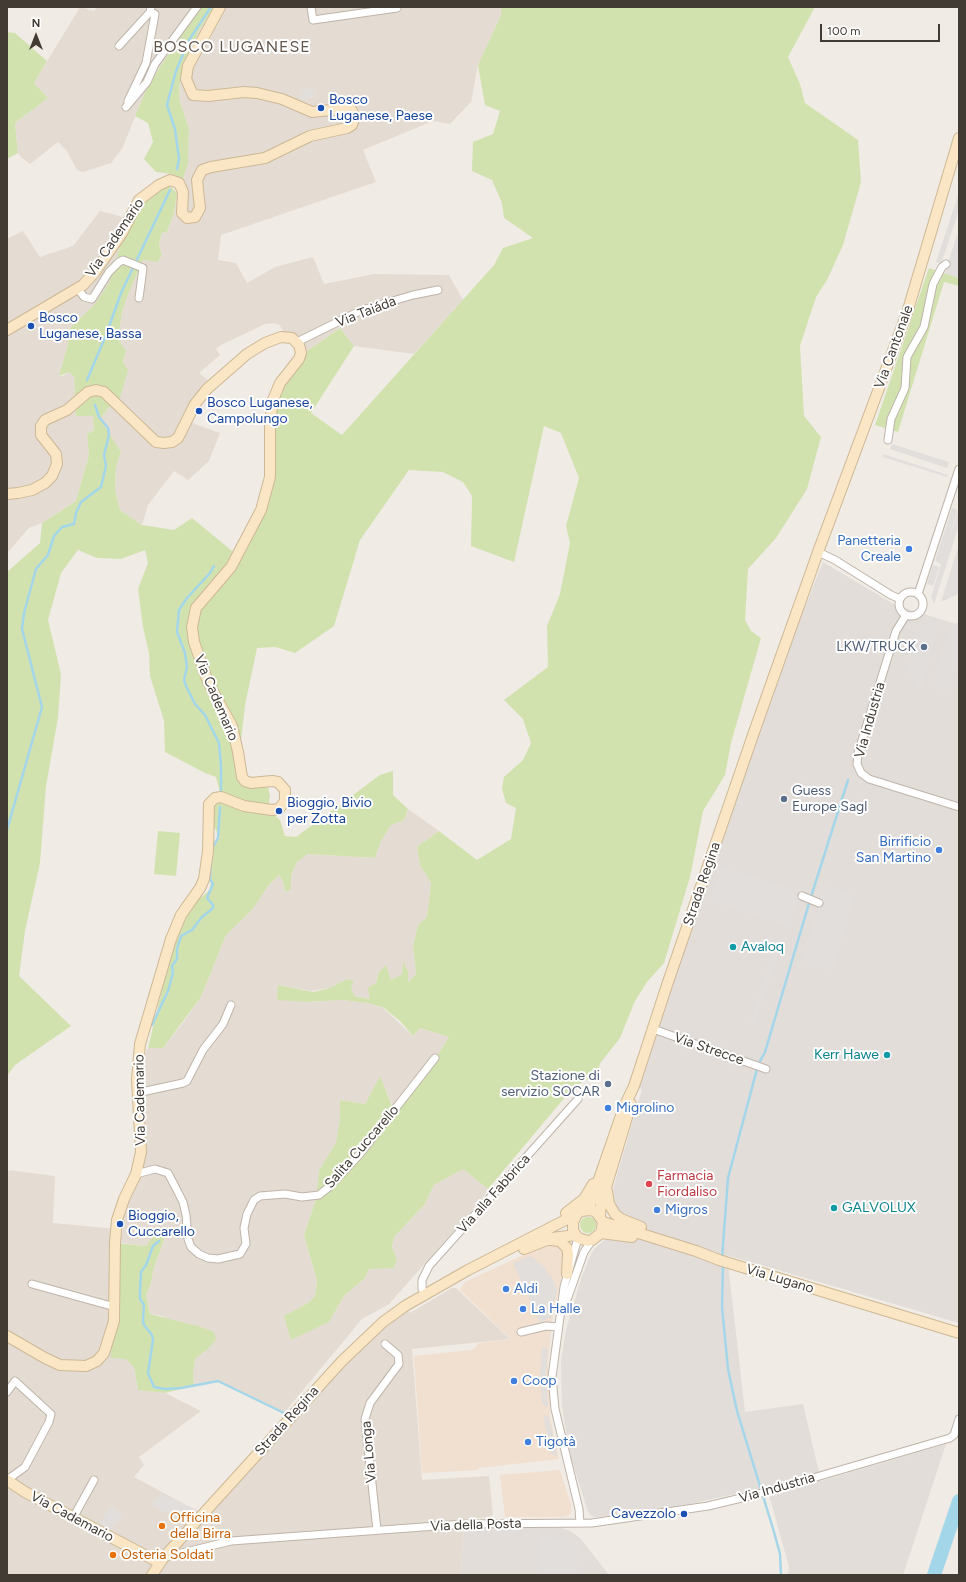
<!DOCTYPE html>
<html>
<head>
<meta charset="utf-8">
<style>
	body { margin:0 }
	#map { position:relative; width:966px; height:1582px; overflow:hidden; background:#f0ebe4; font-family:Figtree,sans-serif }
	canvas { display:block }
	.frame { position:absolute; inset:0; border:8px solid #423b34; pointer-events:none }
	.north { position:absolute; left:16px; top:16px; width:40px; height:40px; -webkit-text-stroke:3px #fff; paint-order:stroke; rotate:0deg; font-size:11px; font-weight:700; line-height:16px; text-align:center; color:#423b34 }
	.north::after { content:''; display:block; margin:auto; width:14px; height:18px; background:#423b34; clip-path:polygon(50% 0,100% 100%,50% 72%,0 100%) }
	.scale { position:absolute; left:820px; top:24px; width:120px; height:18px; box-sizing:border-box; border:2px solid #423b34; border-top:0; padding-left:5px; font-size:12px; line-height:14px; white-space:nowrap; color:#423b34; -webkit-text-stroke:3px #fff; paint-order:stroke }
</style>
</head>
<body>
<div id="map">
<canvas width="966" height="1582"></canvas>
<div class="frame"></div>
<div class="north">N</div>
<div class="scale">100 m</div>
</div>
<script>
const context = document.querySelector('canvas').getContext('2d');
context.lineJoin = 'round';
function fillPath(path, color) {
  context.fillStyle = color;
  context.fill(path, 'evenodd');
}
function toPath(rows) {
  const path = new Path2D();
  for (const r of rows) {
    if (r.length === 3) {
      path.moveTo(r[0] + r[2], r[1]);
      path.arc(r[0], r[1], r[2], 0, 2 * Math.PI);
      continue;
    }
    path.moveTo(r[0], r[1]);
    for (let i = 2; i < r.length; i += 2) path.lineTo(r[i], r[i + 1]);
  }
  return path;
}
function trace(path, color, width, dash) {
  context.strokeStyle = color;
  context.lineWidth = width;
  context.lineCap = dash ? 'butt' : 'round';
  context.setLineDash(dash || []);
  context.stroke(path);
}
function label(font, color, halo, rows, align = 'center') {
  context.font = font + ' Figtree,sans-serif';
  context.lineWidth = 4;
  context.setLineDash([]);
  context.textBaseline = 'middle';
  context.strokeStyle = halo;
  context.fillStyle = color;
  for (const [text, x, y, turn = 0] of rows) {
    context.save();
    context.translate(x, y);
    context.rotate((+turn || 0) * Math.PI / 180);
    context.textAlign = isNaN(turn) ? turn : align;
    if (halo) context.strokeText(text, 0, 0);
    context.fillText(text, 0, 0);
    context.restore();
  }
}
fillPath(toPath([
	[80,7,94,11,97,7,200,7,148,85,122,149,111,163,83,172,77,170,67,151,58,142,30,164,22,158,18,153,15,123,48,98,34,83],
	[214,7,501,7,501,15,478,65,471,102,450,124,433,121,363,150,376,182,221,235,218,260,236,263,247,283,275,267,313,257,324,284,374,274,449,275,463,300,414,354,354,346,340,328,300,356,301,353,285,336,283,330,279,325,274,323,265,324,219,346,216,349,220,355,199,373,212,383,187,421,220,433,209,461,188,480,174,471,148,505,142,525,120,510,115,490,116,467,121,452,100,419,114,401,126,351,118,339,122,312,127,297,143,260,158,262,162,256,159,244,162,233,167,232,174,213,177,193,188,163,189,129,179,99,180,80,198,32],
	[100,211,134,220,111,272,109,283,95,304,70,328,68,344,59,376,63,376,69,372,74,378,76,416,93,416,94,430,87,434,89,455,76,501,42,523,29,528,7,553,7,239,23,231,40,257,73,246],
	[408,809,439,831,417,847,420,865,431,883,427,917,418,925,413,946,416,974,408,982,403,962,402,974,391,980,386,965,379,972,371,999,354,996,348,979,330,988,310,991,278,985,307,1002,341,1000,368,1003,383,1008,413,1036,420,1028,449,1037,429,1069,395,1111,380,1077,365,1104,340,1100,340,1118,336,1143,319,1170,316,1199,304,1235,317,1281,315,1296,308,1303,284,1316,329,1322,344,1296,365,1278,369,1269,397,1259,392,1247,394,1237,425,1204,434,1185,463,1169,488,1189,482,1199,389,1304,362,1319,284,1413,218,1381,194,1386,193,1374,195,1359,210,1347,162,1316,150,1314,146,1295,151,1283,153,1271,165,1237,147,1246,121,1243,125,1215,146,1148,138,1087,141,1063,148,1048,163,1048,182,1024,201,997,226,935,252,910,268,886,279,875,283,882,285,892,291,890,291,875,297,862,308,854,375,858,381,841,391,825,404,820],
	[9,1170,55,1176,53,1223,116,1229,112,1358,126,1358,134,1367,138,1390,165,1393,201,1411,139,1457,144,1465,134,1477,203,1514,342,1361,405,1306,410,1313,452,1288,456,1288,510,1339,412,1349,422,1480,489,1476,493,1515,490,1517,464,1519,461,1575,7,1575,7,1175]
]), '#e4dcd2');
fillPath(toPath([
	[547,1244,557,1244,563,1249,566,1258,552,1321,548,1362,550,1416,559,1459,478,1468,478,1470,422,1473,414,1356,472,1350,479,1343,511,1339,460,1290,465,1282],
	[560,1470,571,1505,571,1513,569,1515,564,1517,505,1517,500,1475]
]), '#f1dfd0');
fillPath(toPath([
	[823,562,895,605,959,625,959,1323,727,1255,745,1412,803,1404,821,1481,946,1444,903,1575,788,1575,789,1567,767,1487,671,1508,632,1514,596,1517,592,1516,588,1512,570,1454,562,1407,561,1361,566,1330,581,1279,591,1254,595,1248,605,1240,616,1207,613,1189,642,1089,634,1086,753,735],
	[464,1524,562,1528,570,1531,580,1538,609,1575,461,1575]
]), '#e2ddd9');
fillPath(toPath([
	[200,7,214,7,198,32,180,80,179,99,189,129,188,163,183,179,172,174,156,172,144,159,153,142,148,123,135,116,148,85],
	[501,7,815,7,788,57,800,84,805,103,858,140,861,182,843,245,827,280,816,297,800,346,804,416,821,437,807,489,776,538,748,569,745,620,751,631,761,638,731,743,725,775,703,811,690,877,664,963,647,982,635,1001,620,1038,601,1062,595,1076,577,1085,566,1096,488,1189,463,1169,434,1185,425,1204,394,1237,392,1247,397,1259,394,1268,369,1269,365,1278,344,1296,329,1322,291,1340,284,1316,308,1303,315,1296,317,1281,304,1235,316,1199,319,1170,336,1143,340,1118,340,1100,365,1104,380,1076,394,1111,429,1069,449,1037,420,1028,413,1036,400,1021,384,1008,368,1003,341,1000,307,1002,277,1000,278,985,313,992,330,988,347,979,354,981,351,986,354,996,370,999,368,988,376,983,379,972,386,965,391,980,402,974,403,961,408,972,408,982,416,974,413,946,418,925,427,917,431,883,420,865,417,847,439,831,477,860,511,839,516,808,506,803,502,789,504,777,523,760,531,743,523,719,504,700,548,667,547,626,560,594,570,543,566,526,579,478,561,433,544,426,514,562,471,546,472,496,463,482,443,472,409,470,360,540,334,626,295,653,275,647,257,648,245,705,239,759,242,777,266,781,270,795,268,810,280,820,285,836,296,837,380,775,393,771,393,795,408,809,404,820,391,825,381,841,375,858,308,854,297,862,291,875,291,890,285,892,283,882,279,875,268,886,252,910,226,935,201,997,163,1048,148,1048,171,952,192,905,210,890,214,846,220,837,209,818,208,812,221,797,216,777,205,773,165,752,164,721,150,676,149,653,143,627,138,589,148,563,145,550,121,559,97,558,78,550,61,573,48,620,61,674,58,718,46,786,40,863,25,931,19,976,71,1026,15,1065,7,1076,7,572,40,543,42,523,76,501,89,455,87,434,94,430,93,416,76,416,74,377,69,372,59,376,68,344,70,328,95,304,109,283,122,240,140,207,153,194,163,187,171,187,177,193,174,213,167,232,162,233,159,244,162,255,158,262,143,260,127,297,122,312,118,339,126,351,123,362,128,370,118,405,114,401,100,419,121,452,116,467,115,490,120,510,142,525,174,530,192,518,237,555,265,499,271,406,300,356,340,328,354,346,311,413,342,435,494,265,503,248,533,238,504,218,502,203,492,180,472,171,473,142,493,134,500,111,485,105,478,65,501,15],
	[7,32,15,33,47,61,34,83,48,98,15,123,18,153,7,159],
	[929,268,959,278,959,286,944,282,898,432,875,425],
	[158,831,180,833,176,876,154,874],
	[588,1225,8],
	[156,1233,165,1237,153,1271,151,1283,146,1295,150,1314,201,1327,214,1332,216,1339,210,1347,195,1359,193,1374,194,1386,165,1393,138,1390,134,1367,126,1359,111,1358,115,1243,146,1246]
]), '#d2e2af');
fillPath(toPath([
	[301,89,315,89,315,97,301,100],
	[959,192,959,210,941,264,936,262],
	[957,235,959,236,959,278,945,273],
	[892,444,949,462,947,468,890,449],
	[883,454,948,475,947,477,883,457],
	[952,508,957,510,949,538,958,510,959,525,934,604,931,597,941,564,935,561],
	[959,544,959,591,958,594,941,602],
	[933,565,939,567,933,586,927,584],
	[933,618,939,629,920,693,907,671,920,625],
	[959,622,959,658,951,686,945,691,940,692,933,680,949,627],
	[721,866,789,888,798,898,789,926,709,900],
	[824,885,855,895,833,972,802,963],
	[787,937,786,941,783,942,755,1023,749,1024,776,941,779,941,780,938],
	[531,1256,545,1268,548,1274,550,1274,557,1289,555,1300,552,1302,554,1306,548,1309,552,1317,540,1322,513,1263],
	[542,1347,548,1349,546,1375,548,1407,542,1404,542,1402,540,1374],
	[543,1415,549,1417,557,1456,551,1454],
	[160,1493,197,1510,187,1524,152,1505],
	[111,1507,123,1514,109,1532,98,1525],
	[540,1537,578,1541,577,1575,538,1575]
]), '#e1dedc');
trace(toPath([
	[177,169,179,159,175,129,167,105,176,71,189,40,211,7],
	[87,380,106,335,121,293,170,190],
	[214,566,210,573,187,598,179,610,177,632,185,653,187,667,184,680,186,686,195,704,205,715,219,743,221,766,221,792],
	[7,830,42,707,22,629,24,613,36,569,48,555,54,536,62,527,74,524,76,513,81,502,101,487,106,466,104,455,109,435,108,428,99,417,95,405],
	[213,847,218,838,220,807],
	[152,1025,168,991,173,973,172,966,177,959,177,949,181,936,192,930,201,918,213,908,213,905,207,898,213,884,210,879,211,862],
	[759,1063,765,1052,810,900,848,780],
	[159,1241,153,1246,146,1265,141,1272,140,1290,140,1299,144,1305,143,1321,144,1325,152,1335,153,1340,148,1373,154,1387,165,1389,181,1388,218,1381,284,1413],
	[722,1258,728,1178,757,1069],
	[723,1263,722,1307,728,1369,737,1411,774,1532,780,1554,781,1575]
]), '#a4d6ea', 2.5);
trace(toPath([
	[934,1575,959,1501]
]), '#a4d6ea', 14);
const street = toPath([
	[311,7,313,20,397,8],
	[119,46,150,12,151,7],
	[128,101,146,63,155,14,150,12],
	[126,107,147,82,155,64,197,7],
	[78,289,84,297,92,299,109,272,119,262,123,260,143,268,139,298],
	[297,342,362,310,413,295,438,290],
	[888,440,891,419,905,388,907,357,924,327,933,284,942,267,946,264],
	[818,552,835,560,891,595,900,599],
	[911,604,12],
	[918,594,959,469],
	[906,615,896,631,858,753,857,764,861,773,869,779,959,807],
	[802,896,819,903],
	[653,1029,766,1069],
	[137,1093,183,1083,187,1081,203,1050,223,1024,231,1005],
	[136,1174,155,1169,168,1173,183,1202,186,1215,188,1239,191,1247,199,1254,208,1258,218,1259,240,1254,246,1244,244,1228,247,1214,254,1200,260,1196,285,1194,302,1197,319,1195,329,1187,359,1155,435,1058],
	[578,1238,564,1287,552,1377,555,1409,579,1509,580,1523],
	[32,1284,115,1307],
	[425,1294,422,1289,422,1280,429,1266,578,1099],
	[564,1308,584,1252,592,1240],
	[521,1332,546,1326,558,1327],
	[7,1392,15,1381,51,1414,49,1422,25,1467,7,1480],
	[73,1518,94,1480],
	[377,1530,365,1419,370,1403,399,1364,398,1355,385,1344],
	[165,1557,231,1541,464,1524,592,1523,708,1506,758,1494,950,1438,954,1435,959,1419]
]);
const secondary = toPath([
	[7,330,83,285,95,272,122,233,139,200,159,185,170,180,179,183,183,192,182,213,187,218,195,217,200,208,197,180,202,170,211,167,265,158,310,136,347,128,352,125,355,116,350,108,312,112,282,99,257,93,244,92,208,96,193,95,186,79,188,66,220,7],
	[7,494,18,493,32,490,45,483,52,476,57,464,56,454,41,435,41,426,45,420,67,410,88,392,96,390,104,392,156,442,164,443,172,442,178,438,195,404,207,389,247,354,265,343,281,337,292,338,299,345,301,353,299,359,280,383,273,400,270,424,270,477,261,510,231,567,196,608,192,627,194,642,208,682,232,726,238,752,242,777,245,781,251,783,272,781,278,782,285,790,285,801,279,809,272,810,244,806,221,797,215,798,209,804,208,851,204,879,200,888,181,915,171,939,140,1044,137,1080,141,1152,136,1174,124,1199,117,1220,115,1243,114,1321,104,1353,97,1361,86,1366,60,1365,45,1358,7,1336],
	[607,1191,609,1204,615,1214,621,1219,641,1227],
	[581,1211,591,1210,596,1212,603,1222,601,1233,592,1240,588,1241,578,1238,573,1231,573,1222,577,1214,590,1205,624,1107,634,1086,667,985,753,735,818,552,907,313,959,138],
	[566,1213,584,1199,593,1184],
	[600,1216,601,1204,631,1104],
	[603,1222,696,1251,719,1260,959,1333],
	[601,1233,632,1237],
	[550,1240,560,1241,567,1248,568,1254,567,1274],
	[524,1249,552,1238,576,1235],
	[7,1480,25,1492,160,1563],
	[152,1575,164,1557,342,1361,383,1322,405,1306,468,1270,577,1214]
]);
trace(street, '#beb4aa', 9);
trace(secondary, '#cdb896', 12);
trace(street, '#fff', 7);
trace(secondary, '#fae6c4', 10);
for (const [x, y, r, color] of [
	[321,108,4,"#1a4fb4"],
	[31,326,4,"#1a4fb4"],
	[199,411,4,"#1a4fb4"],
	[909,549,4,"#3f7fe0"],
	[924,647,4,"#5c6f8a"],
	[784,799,4,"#5c6f8a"],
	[279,811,4,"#1a4fb4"],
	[939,850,4,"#3f7fe0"],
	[733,947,4,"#0f9aa8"],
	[887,1055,4,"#0f9aa8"],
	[608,1084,4,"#5c6f8a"],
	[608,1108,4,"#3f7fe0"],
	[649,1184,4,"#e0444e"],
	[834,1208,4,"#0f9aa8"],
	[657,1210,4,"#3f7fe0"],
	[120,1224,4,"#1a4fb4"],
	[506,1289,4,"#3f7fe0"],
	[523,1309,4,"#3f7fe0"],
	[514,1381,4,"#3f7fe0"],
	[528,1442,4,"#3f7fe0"],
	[684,1514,4,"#1a4fb4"],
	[162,1526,4,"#e8710a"],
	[113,1555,4,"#e8710a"]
]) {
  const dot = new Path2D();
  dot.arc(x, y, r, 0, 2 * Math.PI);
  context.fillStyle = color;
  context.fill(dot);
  trace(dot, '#fff', 1.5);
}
label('14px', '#164399', '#fff', [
	["Bosco",329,100],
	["Luganese, Paese",329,116],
	["Bosco",39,318],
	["Luganese, Bassa",39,334],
	["Bosco Luganese,",207,403],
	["Campolungo",207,419],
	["Bioggio, Bivio",287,803],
	["per Zotta",287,819],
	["Bioggio,",128,1216],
	["Cuccarello",128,1232],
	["Cavezzolo",676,1514,"right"]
], 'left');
label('14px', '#423b34', '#fff', [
	["Via Cademario",115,238,-56],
	["Via Taiáda",366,312,-21],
	["Via Cantonale",894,347,-70],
	["Via Cademario",216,698,67],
	["Via Industria",870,720,-74],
	["Strada Regina",702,884,-71],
	["Via Strecce",709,1049,19],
	["Via Cademario",140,1100,-91],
	["Salita Cuccarello",362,1147,-49],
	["Via alla Fabbrica",494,1194,-48],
	["Via Lugano",780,1279,17],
	["Strada Regina",287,1421,-48],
	["Via Longa",369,1452,-95],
	["Via Industria",777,1488,-16],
	["Via Cademario",72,1517,28],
	["Via della Posta",476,1525,-2]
]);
label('14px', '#366cbe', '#fff', [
	["Panetteria",901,541,"right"],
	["Creale",901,557,"right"],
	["Birrificio",931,842,"right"],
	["San Martino",931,858,"right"],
	["Migrolino",616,1108],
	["Migros",665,1210],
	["Aldi",514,1289],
	["La Halle",531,1309],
	["Coop",522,1381],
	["Tigotà",536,1442]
], 'left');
label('14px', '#4e5e75', '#fff', [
	["LKW/TRUCK",916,647],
	["Guess",792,791,"left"],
	["Europe Sagl",792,807,"left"],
	["Stazione di",600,1076],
	["servizio SOCAR",600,1092]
], 'right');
label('14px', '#0d838f', '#fff', [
	["Avaloq",741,947],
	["Kerr Hawe",879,1055,"right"],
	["GALVOLUX",842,1208]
], 'left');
label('14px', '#be3a42', '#fff', [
	["Farmacia",657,1176],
	["Fiordaliso",657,1192]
], 'left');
label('14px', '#c56008', '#fff', [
	["Officina",170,1518],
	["della Birra",170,1534],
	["Osteria Soldati",121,1555]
], 'left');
context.letterSpacing = '1px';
label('16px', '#64574c', '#fff', [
	["BOSCO LUGANESE",232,47]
]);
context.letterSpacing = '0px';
</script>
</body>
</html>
